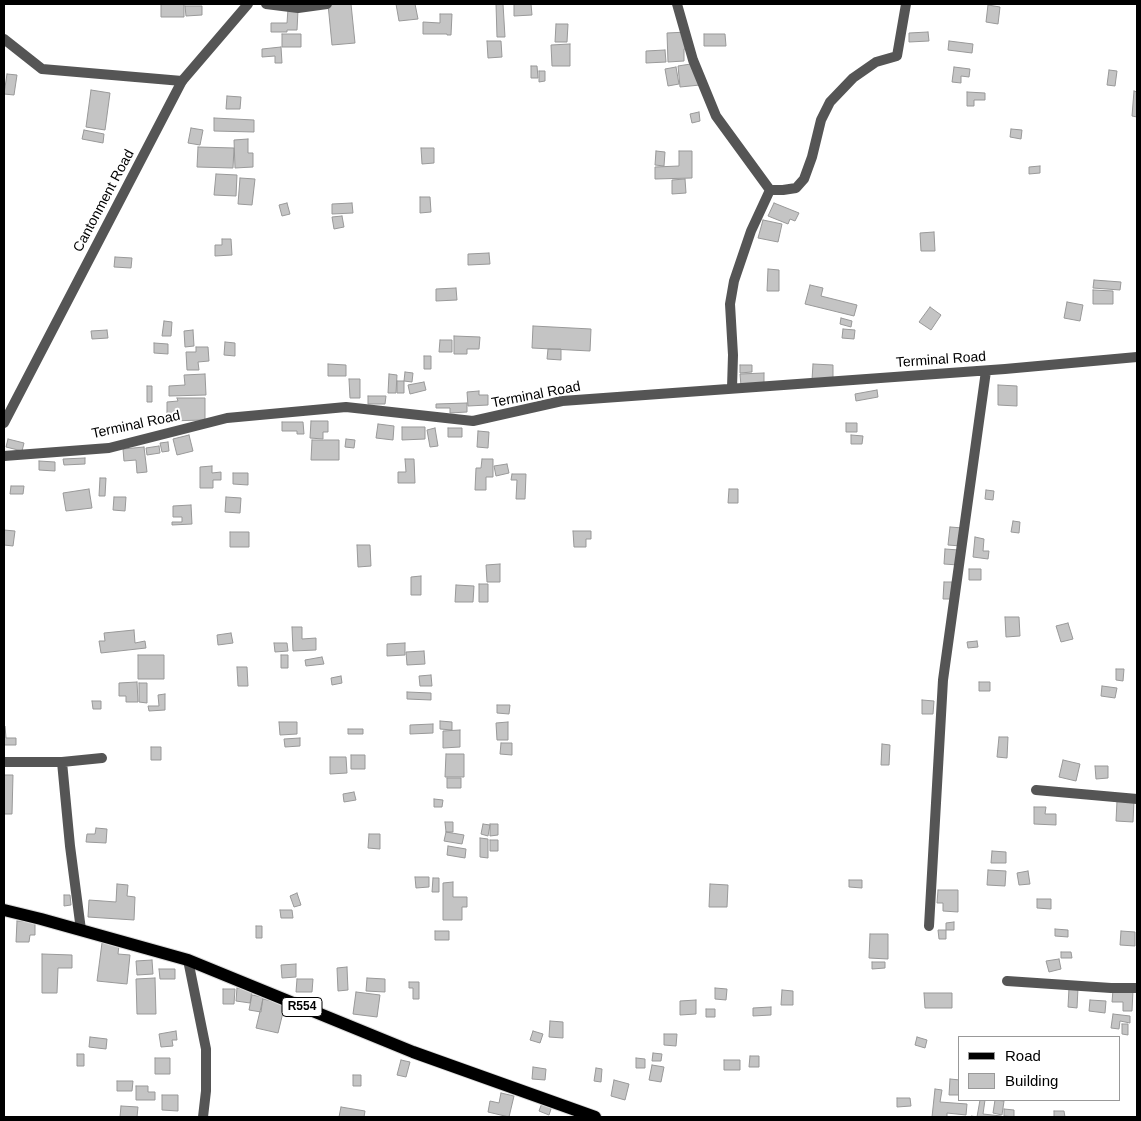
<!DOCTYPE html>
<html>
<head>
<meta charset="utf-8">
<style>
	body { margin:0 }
	#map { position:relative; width:1141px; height:1121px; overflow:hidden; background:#fff; font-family:Arial,sans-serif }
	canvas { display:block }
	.frame { position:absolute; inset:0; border:5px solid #000; pointer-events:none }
	.legend { position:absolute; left:958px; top:1036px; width:162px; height:65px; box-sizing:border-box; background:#fff; border:1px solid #999; margin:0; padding:6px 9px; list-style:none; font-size:15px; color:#000 }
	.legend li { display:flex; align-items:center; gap:10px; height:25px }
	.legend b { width:25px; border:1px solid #999 }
</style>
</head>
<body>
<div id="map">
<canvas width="1141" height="1121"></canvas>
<div class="frame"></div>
<ul class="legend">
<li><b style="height:6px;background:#000"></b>Road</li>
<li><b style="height:14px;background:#c4c4c4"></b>Building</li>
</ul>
</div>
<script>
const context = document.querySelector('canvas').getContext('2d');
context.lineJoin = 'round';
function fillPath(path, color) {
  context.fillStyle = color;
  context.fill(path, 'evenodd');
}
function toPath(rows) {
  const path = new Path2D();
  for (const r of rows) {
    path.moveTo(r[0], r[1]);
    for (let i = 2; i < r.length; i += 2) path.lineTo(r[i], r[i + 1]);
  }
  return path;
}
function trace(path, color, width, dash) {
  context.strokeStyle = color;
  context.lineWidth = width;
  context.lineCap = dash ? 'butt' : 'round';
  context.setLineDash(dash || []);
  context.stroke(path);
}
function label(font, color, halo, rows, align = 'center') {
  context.font = font + ' Arial,sans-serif';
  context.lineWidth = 4;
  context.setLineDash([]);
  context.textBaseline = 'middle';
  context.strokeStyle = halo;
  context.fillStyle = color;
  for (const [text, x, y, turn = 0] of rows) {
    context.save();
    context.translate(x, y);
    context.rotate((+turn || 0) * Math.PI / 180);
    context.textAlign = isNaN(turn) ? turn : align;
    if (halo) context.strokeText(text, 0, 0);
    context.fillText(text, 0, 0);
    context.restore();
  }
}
const building = toPath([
	[161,4,184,4,184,17,161,17,161,4],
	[328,4,351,4,355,43,332,45,328,4],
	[396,4,415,4,418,19,399,21,396,4],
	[496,4,503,4,505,37,497,37,496,4],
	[514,4,531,4,532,15,514,16,514,4],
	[988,5,1000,7,998,24,986,22,988,5],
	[185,6,202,6,202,15,186,16,185,6],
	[288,9,298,10,297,30,287,30,287,32,271,32,271,23,287,23,288,9],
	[440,14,452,14,451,35,447,35,447,34,423,34,423,22,440,23,440,14],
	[556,24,568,24,567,42,555,42,556,24],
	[688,32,689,49,684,49,684,61,668,62,667,33,688,32],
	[928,32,929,41,909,42,909,33,928,32],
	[282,34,301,34,301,47,282,47,282,34],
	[704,34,725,34,726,46,704,46,704,34],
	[487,41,501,41,502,57,488,58,487,41],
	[949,41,973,44,972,53,948,50,949,41],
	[570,44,570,66,552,66,551,45,570,44],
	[281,47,282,63,275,63,275,56,262,57,262,49,281,47],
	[665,50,666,62,646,63,646,51,665,50],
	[697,63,700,85,680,87,678,66,697,63],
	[531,66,537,66,538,78,531,78,531,66],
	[676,67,679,84,668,86,665,69,676,67],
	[954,67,970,69,969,77,961,76,961,83,952,82,954,67],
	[1109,70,1117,71,1115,86,1107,85,1109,70],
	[539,71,545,71,545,81,539,82,539,71],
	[7,74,17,75,14,95,4,94,7,74],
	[91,90,110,93,105,130,86,127,91,90],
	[1134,91,1137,92,1137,117,1132,116,1134,91],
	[967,92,985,93,985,100,974,100,974,106,967,106,967,92],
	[227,96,241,97,240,109,226,109,227,96],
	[699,112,700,121,692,123,690,114,699,112],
	[214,118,254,120,254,132,214,131,214,118],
	[191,128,203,130,200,145,188,143,191,128],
	[1011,129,1022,130,1021,139,1010,137,1011,129],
	[84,130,104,134,103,143,82,139,84,130],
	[248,139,248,153,253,153,253,167,235,168,234,140,248,139],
	[198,147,234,148,233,168,197,167,198,147],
	[421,148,434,148,434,163,422,164,421,148],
	[656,151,665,152,664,166,655,165,656,151],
	[679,151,692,151,692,178,655,179,655,167,679,166,679,151],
	[1040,166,1040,173,1029,174,1029,167,1040,166],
	[216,174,237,175,236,196,214,195,216,174],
	[240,178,255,179,252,205,238,204,240,178],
	[685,179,686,193,672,194,672,180,685,179],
	[420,197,430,197,431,212,420,213,420,197],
	[287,203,290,214,282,216,279,205,287,203],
	[352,203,353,213,332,214,332,204,352,203],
	[774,203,799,213,795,221,790,219,788,224,768,216,774,203],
	[342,216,344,227,334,229,332,217,342,216],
	[763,220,782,224,778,242,758,238,763,220],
	[934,232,935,251,921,251,920,233,934,232],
	[222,239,231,239,232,255,215,256,215,245,222,245,222,239],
	[489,253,490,264,468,265,468,254,489,253],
	[115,257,132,258,131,268,114,267,115,257],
	[768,269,779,270,779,291,767,291,768,269],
	[1094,280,1121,282,1120,290,1093,288,1094,280],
	[810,285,823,288,821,296,857,305,854,316,805,304,810,285],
	[456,288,457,300,436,301,436,289,456,288],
	[1093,290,1113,291,1113,304,1093,304,1093,290],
	[1067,302,1083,305,1080,321,1064,318,1067,302],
	[930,307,941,315,931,330,919,322,930,307],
	[841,318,852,321,851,327,840,324,841,318],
	[164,321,172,322,171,336,162,336,164,321],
	[533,326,591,329,590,351,532,348,533,326],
	[843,329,855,330,854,339,842,338,843,329],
	[107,330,108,338,92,339,91,331,107,330],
	[193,330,194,346,185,347,184,331,193,330],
	[454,336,480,337,479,349,467,349,467,354,454,354,454,336],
	[440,340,452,340,452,352,439,352,440,340],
	[225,342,235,343,235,356,224,355,225,342],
	[154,343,168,344,168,354,154,353,154,343],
	[196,347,208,347,209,361,198,362,199,370,187,370,186,352,196,352,196,347],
	[548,349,561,349,561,360,547,359,548,349],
	[424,356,431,356,431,369,424,369,424,356],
	[328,364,346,365,346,376,328,376,328,364],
	[813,364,833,365,833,381,812,380,813,364],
	[740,365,752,365,752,372,740,373,740,365],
	[405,372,413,373,412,382,404,381,405,372],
	[764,373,764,385,741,386,740,374,764,373],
	[205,374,206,395,169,396,169,386,185,385,184,375,205,374],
	[389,374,397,375,396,393,388,393,389,374],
	[349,379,360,379,360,398,350,398,349,379],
	[397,381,404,381,404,393,397,393,397,381],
	[424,382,426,390,410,394,408,385,424,382],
	[998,385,1017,386,1017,406,998,405,998,385],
	[147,386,152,386,152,402,147,402,147,386],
	[877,390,878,397,856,401,855,394,877,390],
	[479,391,479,395,488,395,488,405,468,406,467,392,479,391],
	[368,396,386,396,385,404,368,404,368,396],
	[177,398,205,398,205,420,167,421,167,402,178,401,177,398],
	[467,403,467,412,450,413,450,408,436,408,436,404,467,403],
	[311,421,328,421,328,432,323,432,323,439,310,438,311,421],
	[282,422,303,422,304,434,297,434,297,431,282,431,282,422],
	[846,423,857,423,857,432,846,432,846,423],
	[378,424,394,426,393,440,376,438,378,424],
	[402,427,425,427,425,439,402,440,402,427],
	[435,428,438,446,430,447,427,430,435,428],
	[448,428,462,428,462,437,448,437,448,428],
	[478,431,489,432,488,448,477,447,478,431],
	[189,435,193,451,177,455,173,439,189,435],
	[851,435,863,436,862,444,851,444,851,435],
	[8,439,24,443,22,451,6,447,8,439],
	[346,439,355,440,354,448,345,447,346,439],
	[312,440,339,440,339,460,311,460,312,440],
	[168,442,169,451,162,452,160,443,168,442],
	[159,446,160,453,147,455,146,448,159,446],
	[144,447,147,472,137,473,136,460,124,461,123,449,144,447],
	[85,458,85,464,64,465,63,459,85,458],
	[405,459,414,459,415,483,398,483,398,472,406,472,405,459],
	[482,459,493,459,493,477,486,477,486,490,475,490,476,468,481,468,482,459],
	[39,461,55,462,55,471,39,470,39,461],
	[507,464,509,473,496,476,494,466,507,464],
	[212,466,212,473,221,472,221,480,213,480,213,488,200,488,200,467,212,466],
	[233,473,248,473,248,485,233,484,233,473],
	[512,474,526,474,525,499,516,499,517,480,511,480,512,474],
	[100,478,106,478,105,496,99,496,100,478],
	[11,486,24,486,23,494,10,494,11,486],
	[89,489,92,508,66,511,63,493,89,489],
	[729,489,738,489,738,503,728,503,729,489],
	[986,490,994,491,993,500,985,499,986,490],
	[114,497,126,497,125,511,113,510,114,497],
	[226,497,241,498,240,513,225,512,226,497],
	[191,505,192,524,172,525,172,522,182,522,182,517,173,517,173,506,191,505],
	[1013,521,1020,522,1019,533,1011,532,1013,521],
	[950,527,963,528,961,546,948,545,950,527],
	[4,530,15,531,13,546,4,545,4,530],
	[573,531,591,531,591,539,586,539,586,547,574,547,573,531],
	[230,532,249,532,249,547,230,547,230,532],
	[975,537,984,539,983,551,989,551,988,559,973,557,975,537],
	[357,545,370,545,371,566,358,567,357,545],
	[945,549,959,550,958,565,944,564,945,549],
	[500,564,500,582,487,582,486,565,500,564],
	[969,569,981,569,981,580,969,580,969,569],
	[421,576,421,595,411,595,411,577,421,576],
	[944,582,952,582,951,599,943,599,944,582],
	[479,584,488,584,488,602,479,602,479,584],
	[456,585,474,586,473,602,455,602,456,585],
	[1005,617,1019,617,1020,636,1006,637,1005,617],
	[1068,623,1073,639,1061,642,1056,626,1068,623],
	[292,627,302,627,302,639,316,638,316,650,293,651,292,627],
	[134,630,135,643,145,641,146,648,101,653,99,641,105,641,104,633,134,630],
	[231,633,233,643,218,645,217,635,231,633],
	[977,641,978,647,968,648,967,642,977,641],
	[274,643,287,643,288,651,275,652,274,643],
	[405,643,405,655,387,656,387,644,405,643],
	[424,651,425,664,407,665,406,652,424,651],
	[138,655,164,655,164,679,138,679,138,655],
	[281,655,288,655,288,668,281,668,281,655],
	[322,657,324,664,306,666,305,660,322,657],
	[237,667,247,667,248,686,238,686,237,667],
	[1116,669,1124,669,1123,681,1116,680,1116,669],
	[431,675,432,686,420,686,419,676,431,675],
	[341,676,342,683,332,685,331,678,341,676],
	[137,682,138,702,126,702,126,696,119,696,119,683,137,682],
	[979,682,990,682,990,691,979,691,979,682],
	[139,683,147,683,147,703,139,702,139,683],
	[1102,686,1117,688,1115,698,1101,696,1102,686],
	[407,692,431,693,431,700,407,699,407,692],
	[165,694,165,710,149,711,148,706,159,706,158,695,165,694],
	[922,700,934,701,933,714,922,714,922,700],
	[92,701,101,701,101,709,93,709,92,701],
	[497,705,510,705,509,714,497,713,497,705],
	[440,721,452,722,452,730,440,729,440,721],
	[279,722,297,722,297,734,280,735,279,722],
	[508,722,508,740,497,740,496,723,508,722],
	[433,724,433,733,410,734,410,725,433,724],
	[4,726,5,726,6,738,16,738,16,745,4,745,4,726],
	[348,729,363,729,363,734,348,734,348,729],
	[460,730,460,747,443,748,443,731,460,730],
	[999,737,1008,737,1007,758,997,757,999,737],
	[300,738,300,746,285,747,284,739,300,738],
	[501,743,512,743,512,755,500,754,501,743],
	[882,744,890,745,889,765,881,765,882,744],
	[151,747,161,747,161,760,151,760,151,747],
	[446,754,464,754,464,777,445,777,446,754],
	[351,755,365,755,365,769,351,769,351,755],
	[330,757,346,757,347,773,330,774,330,757],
	[1063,760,1080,764,1076,781,1059,777,1063,760],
	[1095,766,1108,766,1108,778,1096,779,1095,766],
	[4,775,13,775,12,814,4,814,4,775],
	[447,778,461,778,461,788,447,788,447,778],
	[354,792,356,800,344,802,343,794,354,792],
	[434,799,443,800,442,807,434,807,434,799],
	[1117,801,1134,801,1133,822,1116,821,1117,801],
	[1034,807,1046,807,1045,814,1056,814,1056,825,1034,824,1034,807],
	[445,822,453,822,453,832,446,832,445,822],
	[483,824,490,825,488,836,481,834,483,824],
	[490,824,498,824,498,835,490,836,490,824],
	[96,828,107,829,106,843,86,842,87,834,95,834,96,828],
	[446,832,464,835,462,844,444,841,446,832],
	[369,834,380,834,380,849,368,848,369,834],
	[480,838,488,839,488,858,480,857,480,838],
	[490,840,498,840,498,851,490,851,490,840],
	[448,846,466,849,465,858,447,855,448,846],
	[992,851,1006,852,1006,863,991,863,992,851],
	[988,870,1006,871,1005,886,987,885,988,870],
	[1028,871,1030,884,1019,885,1017,873,1028,871],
	[415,877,429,877,429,887,416,888,415,877],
	[433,878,439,878,439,892,432,892,433,878],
	[849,880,862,880,862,888,849,887,849,880],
	[453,882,453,897,467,897,467,907,462,907,462,920,443,920,443,883,453,882],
	[117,884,128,885,127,896,135,897,134,920,88,917,89,900,116,902,117,884],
	[710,884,728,885,727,907,709,907,710,884],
	[938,890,958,890,958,912,943,911,943,903,937,903,938,890],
	[297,893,301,905,294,907,290,896,297,893],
	[64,895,70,895,71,905,64,906,64,895],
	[1037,899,1051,899,1051,909,1037,908,1037,899],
	[280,910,292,910,293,918,281,918,280,910],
	[17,921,35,922,35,935,30,935,29,942,16,942,17,921],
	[954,922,954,930,946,930,946,939,939,939,938,930,946,930,946,923,954,922],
	[256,926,262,926,262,938,256,938,256,926],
	[1055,929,1068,930,1068,937,1055,936,1055,929],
	[435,931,449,931,449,940,435,940,435,931],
	[1121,931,1135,932,1135,946,1120,945,1121,931],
	[870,934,888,934,888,959,869,958,870,934],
	[102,943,119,945,118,954,130,955,127,984,97,981,102,943],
	[1061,952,1071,952,1072,958,1061,958,1061,952],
	[42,954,72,955,72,968,58,968,57,993,42,993,42,954],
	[1059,959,1061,969,1049,972,1046,961,1059,959],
	[152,960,153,974,137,975,136,961,152,960],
	[872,962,885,962,885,968,872,969,872,962],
	[296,964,296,977,282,978,281,965,296,964],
	[347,967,348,990,338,991,337,968,347,967],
	[159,969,175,969,175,979,160,979,159,969],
	[155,978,156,1014,137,1014,136,979,155,978],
	[367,978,385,979,385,992,366,991,367,978],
	[297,979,313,979,312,992,296,992,297,979],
	[409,982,419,982,419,999,413,999,413,988,409,988,409,982],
	[237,988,252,990,250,1003,236,1001,237,988],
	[715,988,727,989,726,1000,715,999,715,988],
	[1069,988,1078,988,1077,1008,1068,1007,1069,988],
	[223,989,235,989,234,1004,223,1004,223,989],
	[782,990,793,991,793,1005,781,1005,782,990],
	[1113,990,1133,990,1132,1011,1123,1011,1123,1002,1112,1002,1113,990],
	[356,992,380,995,377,1017,353,1014,356,992],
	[924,993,952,993,952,1008,925,1008,924,993],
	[252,995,263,997,261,1012,249,1010,252,995],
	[263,999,285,1004,278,1033,256,1028,263,999],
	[696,1000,696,1014,680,1015,680,1001,696,1000],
	[1090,1000,1106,1001,1105,1013,1089,1011,1090,1000],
	[771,1007,771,1015,753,1016,753,1008,771,1007],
	[706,1009,715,1009,715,1017,706,1017,706,1009],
	[1113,1014,1130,1016,1130,1023,1120,1021,1119,1029,1111,1028,1113,1014],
	[550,1021,563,1022,563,1038,549,1037,550,1021],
	[1122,1024,1128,1024,1128,1035,1122,1034,1122,1024],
	[176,1031,177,1040,172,1040,173,1046,161,1047,159,1034,176,1031],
	[533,1031,543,1034,540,1043,530,1040,533,1031],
	[664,1034,677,1034,676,1046,664,1045,664,1034],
	[90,1037,107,1039,106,1049,89,1047,90,1037],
	[917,1037,927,1040,925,1048,915,1045,917,1037],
	[653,1053,662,1054,661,1061,652,1061,653,1053],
	[77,1054,84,1054,84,1066,77,1066,77,1054],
	[750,1056,759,1056,759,1067,749,1067,750,1056],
	[155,1058,170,1058,170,1074,155,1074,155,1058],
	[636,1058,645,1059,645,1068,636,1068,636,1058],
	[401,1060,410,1062,406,1077,397,1075,401,1060],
	[724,1060,740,1060,740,1070,724,1070,724,1060],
	[652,1065,664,1067,661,1082,649,1080,652,1065],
	[533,1067,546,1069,545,1080,532,1079,533,1067],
	[596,1068,602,1069,601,1082,594,1081,596,1068],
	[353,1075,361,1075,361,1086,353,1086,353,1075],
	[950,1079,960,1080,960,1095,949,1095,950,1079],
	[614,1080,629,1084,625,1100,611,1096,614,1080],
	[117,1081,133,1081,132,1091,117,1091,117,1081],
	[136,1086,148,1086,148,1092,155,1092,155,1100,136,1100,136,1086],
	[935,1089,942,1090,940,1102,967,1104,966,1115,947,1113,947,1117,932,1117,935,1089],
	[501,1093,514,1096,509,1117,488,1112,490,1101,499,1103,501,1093],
	[162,1095,178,1095,178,1111,162,1110,162,1095],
	[897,1098,910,1098,911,1106,897,1107,897,1098],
	[980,1100,985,1100,983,1114,1001,1116,1001,1117,970,1117,971,1116,977,1117,980,1100],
	[995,1100,1004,1101,1002,1115,993,1113,995,1100],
	[542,1103,552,1106,549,1115,539,1111,542,1103],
	[121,1106,138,1107,137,1117,120,1117,121,1106],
	[341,1107,365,1111,364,1117,339,1117,341,1107],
	[1004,1109,1014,1110,1014,1117,1004,1116,1004,1109],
	[1054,1111,1064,1111,1065,1117,1054,1117,1054,1111]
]);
fillPath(building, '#c4c4c4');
trace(building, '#999', 1);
const primary = toPath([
	[4,910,41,919,188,960,413,1052,595,1117]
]);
trace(primary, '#dbdbdb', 14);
trace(toPath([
	[266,4,298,8,327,4],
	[677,4,693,60,716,116,770,190],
	[4,39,42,69,182,81],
	[732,388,733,355,730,304,734,281,751,231,770,190,783,190,796,188,804,179,812,157,821,120,830,102,853,78,876,62,897,56,906,4],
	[4,456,109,448,227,418,346,407,473,421,562,401,1005,369,1137,357],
	[4,762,62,762,102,758],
	[62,762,70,846,81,930],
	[1036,790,1137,799],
	[929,926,943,680,986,371],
	[188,960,206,1049,206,1091,203,1117],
	[1007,981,1111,988,1137,988]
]), '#555', 10);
trace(toPath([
	[4,423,182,81,248,4]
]), '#555', 10);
trace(primary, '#000', 12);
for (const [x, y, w] of [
	[302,1007,40]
]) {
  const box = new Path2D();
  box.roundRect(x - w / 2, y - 9.5, w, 19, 4);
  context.fillStyle = '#fff';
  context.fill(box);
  trace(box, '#000', 1);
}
label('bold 12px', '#000', null, [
	["R554",302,1007]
]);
label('14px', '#000', '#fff', [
	["Cantonment Road",104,201,-62],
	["Terminal Road",941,360,-4],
	["Terminal Road",536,395,-11],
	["Terminal Road",136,425,-12]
]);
</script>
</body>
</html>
